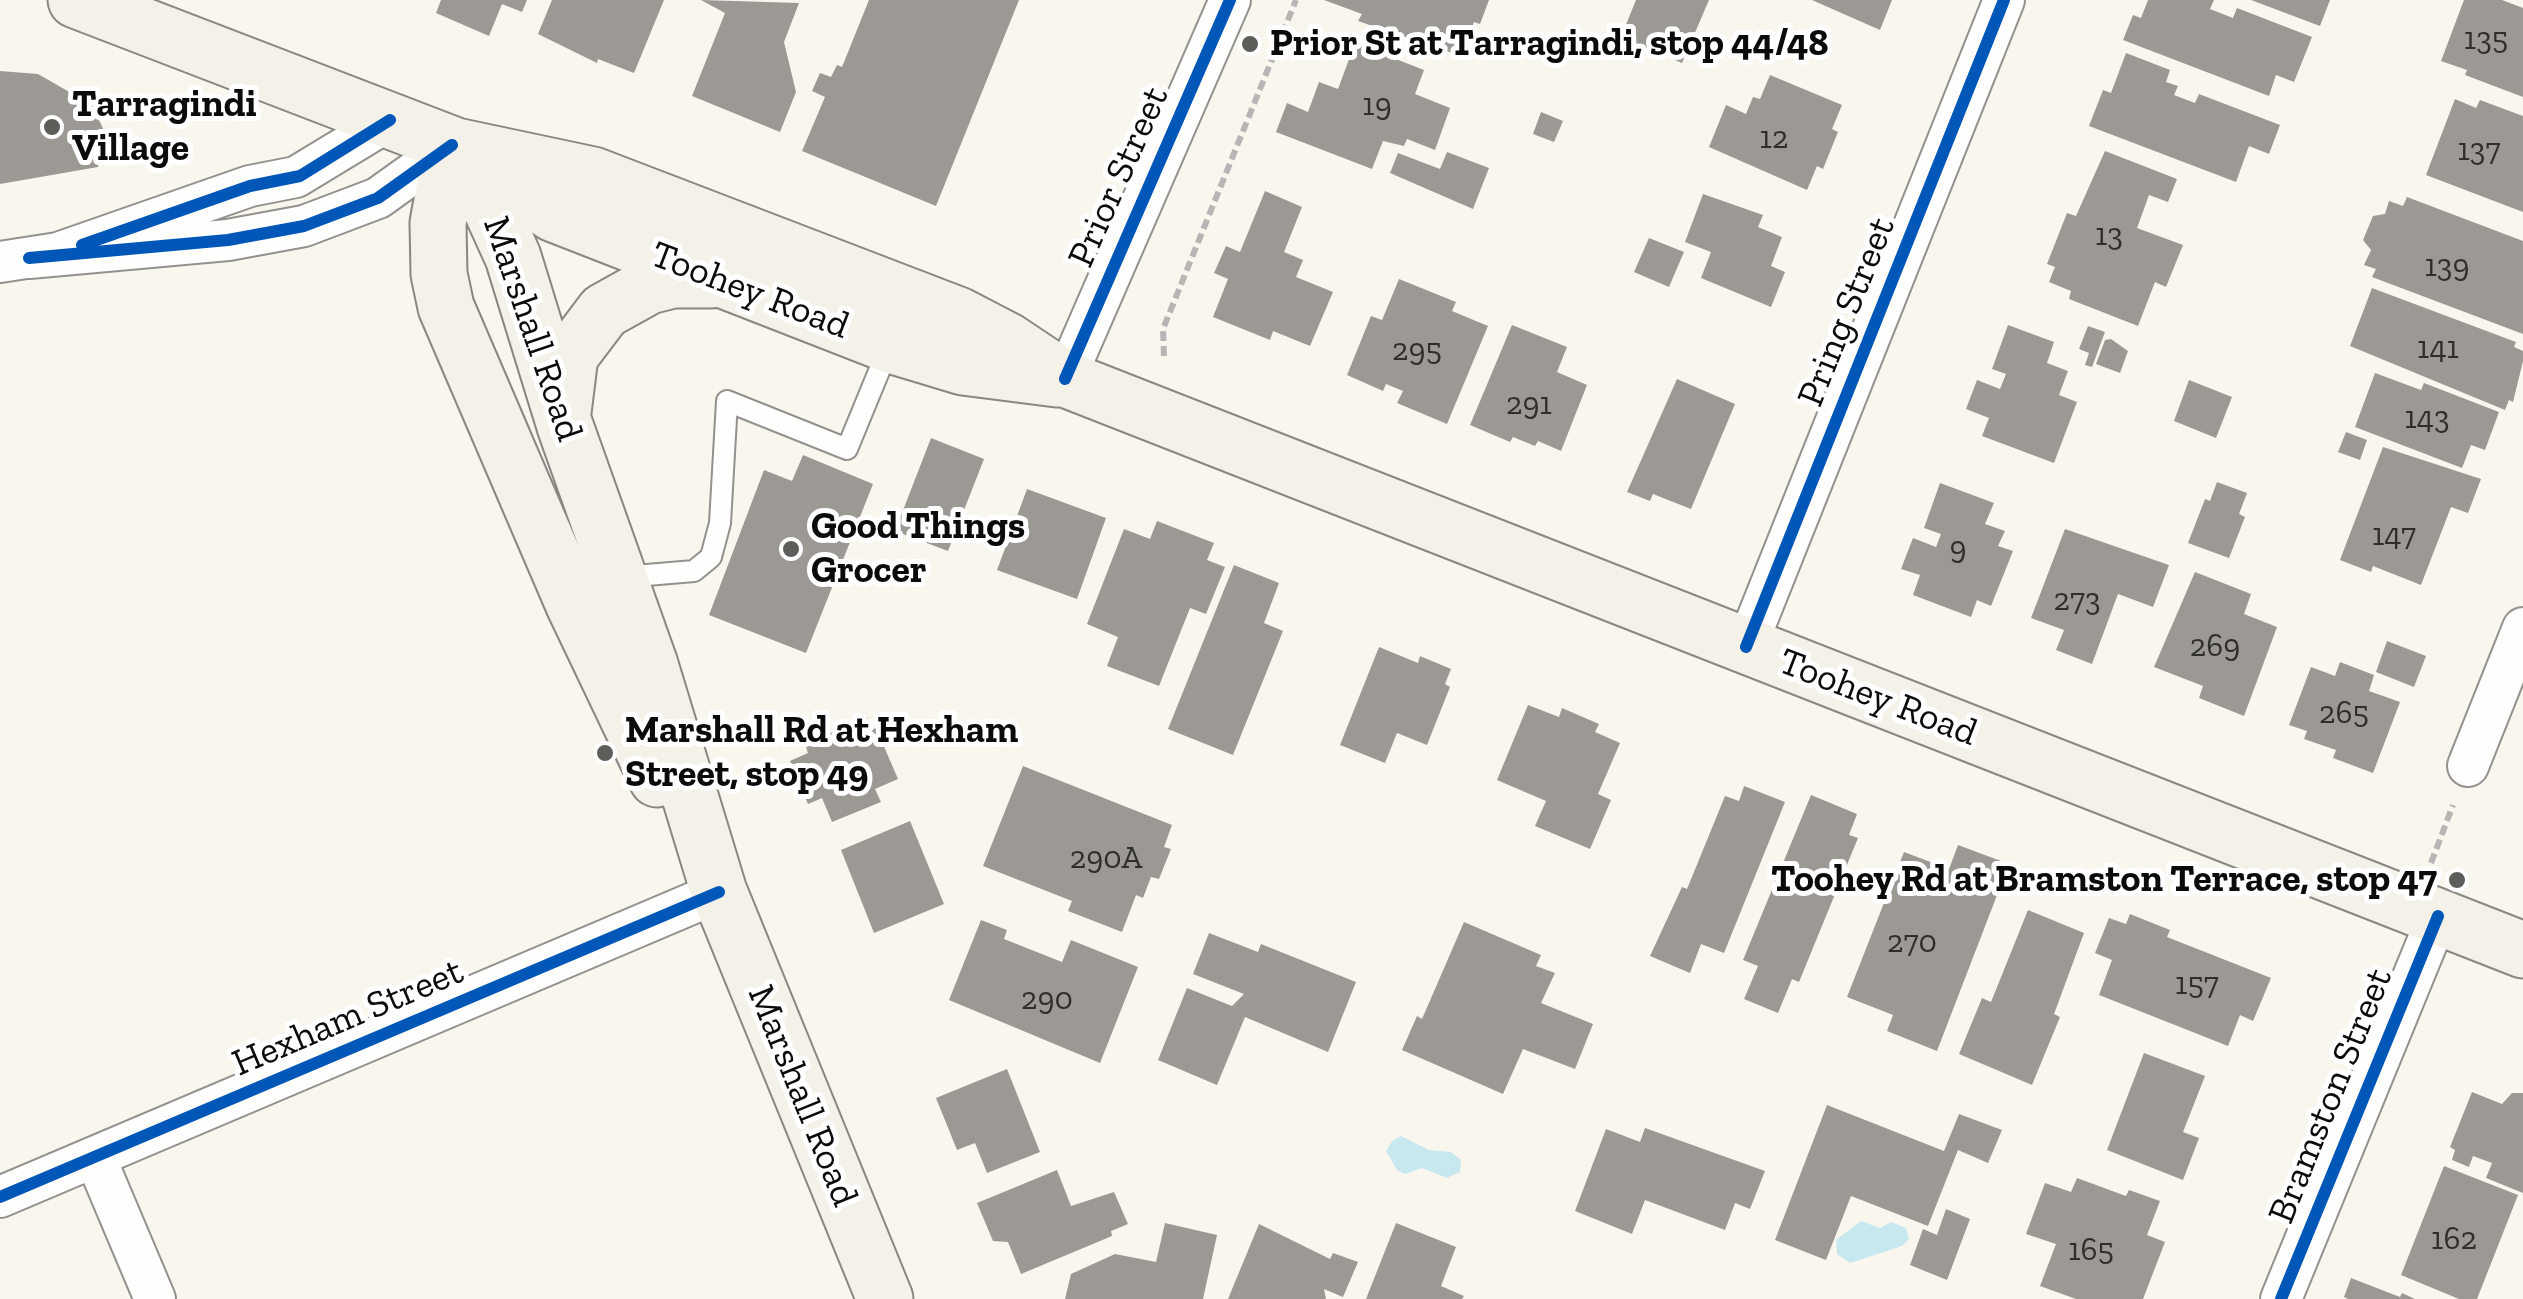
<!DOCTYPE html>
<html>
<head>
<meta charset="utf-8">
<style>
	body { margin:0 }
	canvas { display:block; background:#f9f6ee }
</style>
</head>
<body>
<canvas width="2523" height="1299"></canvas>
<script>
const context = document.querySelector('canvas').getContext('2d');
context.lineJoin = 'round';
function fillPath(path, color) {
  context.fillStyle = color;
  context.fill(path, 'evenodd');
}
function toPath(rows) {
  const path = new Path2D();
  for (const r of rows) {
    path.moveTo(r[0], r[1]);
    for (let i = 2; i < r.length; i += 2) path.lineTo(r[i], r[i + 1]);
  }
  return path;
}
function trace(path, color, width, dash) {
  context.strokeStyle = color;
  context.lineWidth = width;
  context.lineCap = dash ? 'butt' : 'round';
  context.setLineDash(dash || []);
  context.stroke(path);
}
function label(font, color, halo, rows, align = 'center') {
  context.font = font + ' "Zilla Slab",serif';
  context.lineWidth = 10;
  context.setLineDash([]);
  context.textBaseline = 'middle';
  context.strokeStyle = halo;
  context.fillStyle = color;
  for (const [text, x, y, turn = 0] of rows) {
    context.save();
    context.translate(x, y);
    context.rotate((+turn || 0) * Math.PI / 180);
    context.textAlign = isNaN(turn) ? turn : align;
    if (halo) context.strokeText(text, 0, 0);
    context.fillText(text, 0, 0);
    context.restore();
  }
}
fillPath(toPath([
	[1401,1136,1429,1150,1451,1152,1461,1160,1460,1172,1447,1178,1422,1168,1405,1174,1397,1170,1386,1151,1392,1141],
	[1861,1221,1880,1228,1891,1222,1906,1228,1909,1239,1902,1246,1850,1263,1837,1254,1836,1240]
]), '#c8e8f0');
fillPath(toPath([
	[441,0,527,0,522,12,502,4,489,36,436,13],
	[552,0,664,0,634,73,598,59,597,63,538,34],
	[701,0,799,3,784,42,796,92,780,132,692,96,725,13],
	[869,0,1019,0,936,206,802,151,825,97,812,91,820,73,831,77,837,65,842,67],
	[1324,0,1489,0,1480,24,1474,22,1461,56,1358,21,1362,14],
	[1636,0,1709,0,1682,63,1621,37],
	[1812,0,1892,0,1880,30],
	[2148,0,2214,0,2210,9,2233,18,2237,8,2312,37,2294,82,2276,75,2269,96,2123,40,2133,15,2141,18],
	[2251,0,2330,0,2320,26],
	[2464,0,2502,0,2523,8,2523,97,2465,75,2467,70,2441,61],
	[1355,43,1424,70,1415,94,1450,108,1435,150,1407,139,1404,146,1383,141,1372,169,1276,132,1287,103,1308,112,1319,82,1338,89],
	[2126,53,2170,70,2166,82,2178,86,2174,95,2195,103,2199,94,2280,125,2269,154,2249,146,2236,182,2089,126,2103,90,2111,93],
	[0,71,38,74,92,105,106,135,98,167,0,184],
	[1770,75,1842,105,1832,129,1838,132,1823,169,1817,166,1807,190,1709,147,1726,105,1746,114,1753,97,1760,99],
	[2455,99,2476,108,2480,100,2523,116,2523,212,2426,175],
	[1541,112,1563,121,1554,142,1533,134],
	[2105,151,2177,179,2168,202,2149,195,2137,228,2183,245,2166,287,2155,282,2138,326,2069,299,2071,291,2049,282,2055,267,2047,264,2067,213,2076,216],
	[1447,152,1489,168,1473,209,1390,173,1398,153,1440,169],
	[1265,191,1302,207,1284,252,1303,260,1296,277,1333,292,1310,346,1273,331,1270,340,1213,317,1228,279,1214,273,1226,246,1240,252],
	[1703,194,1763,215,1758,227,1782,237,1771,266,1785,272,1771,307,1701,278,1711,252,1685,242],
	[2407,197,2523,241,2523,334,2372,277,2376,269,2364,265,2371,250,2363,240,2373,216,2385,214,2389,201,2403,206],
	[1649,238,1684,252,1669,287,1634,272],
	[1399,279,1456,302,1452,311,1488,326,1447,424,1397,403,1403,391,1386,384,1383,391,1347,375,1371,316,1382,320],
	[2372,288,2516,342,2514,347,2523,351,2523,361,2513,402,2509,400,2505,410,2350,346],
	[1512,325,1567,347,1557,372,1587,385,1561,451,1538,441,1535,446,1513,437,1510,442,1470,425],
	[2008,325,2054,342,2047,363,2068,371,2059,395,2077,402,2054,463,1982,436,1989,418,1966,409,1977,380,2000,389,2006,374,1992,369],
	[2088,326,2105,332,2092,367,2085,365,2089,353,2079,349],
	[2111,339,2128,351,2120,373,2096,364,2105,340],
	[2375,373,2421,390,2424,383,2499,412,2485,450,2471,445,2462,468,2355,427],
	[1677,379,1735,404,1691,509,1653,494,1650,501,1627,492],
	[2189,380,2232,397,2216,438,2174,421],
	[2346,432,2367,440,2360,460,2338,452],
	[931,438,984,459,948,551,895,531],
	[2383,447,2481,479,2468,513,2451,507,2421,585,2373,566,2371,572,2340,560],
	[803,455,873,484,806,653,709,615,764,470,792,481],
	[2217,482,2247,493,2239,514,2245,517,2229,558,2188,543,2205,499,2210,501],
	[1940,483,1994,503,1985,524,2005,531,1998,546,2013,551,1991,606,1977,600,1971,617,1913,595,1920,575,1901,569,1913,538,1936,547,1941,534,1924,528],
	[1027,489,1106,518,1077,599,997,570],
	[1157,521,1214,543,1207,560,1225,567,1206,614,1190,608,1159,686,1107,666,1118,637,1087,624,1124,529,1150,539],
	[2065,529,2169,565,2153,607,2118,594,2092,664,2056,650,2064,630,2031,618],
	[1234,565,1279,583,1264,623,1283,631,1233,755,1168,729],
	[2195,572,2251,594,2244,614,2277,627,2244,716,2199,698,2203,686,2154,667],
	[2387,641,2426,656,2414,687,2376,672],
	[1379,647,1418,663,1420,656,1451,669,1445,684,1450,687,1427,745,1397,733,1385,763,1340,745],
	[2340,662,2374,675,2369,691,2400,702,2373,773,2333,758,2336,750,2304,739,2307,731,2289,725,2311,667,2335,676],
	[1528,705,1559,717,1562,708,1599,724,1595,732,1620,743,1598,794,1611,800,1590,849,1535,826,1546,801,1497,780],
	[867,717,872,730,876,728,898,779,875,789,881,802,832,822,822,798,808,804,790,761,808,753,805,744],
	[1023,766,1172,825,1164,847,1171,849,1159,879,1151,877,1143,898,1136,895,1122,932,1068,911,1072,901,983,866],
	[1744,786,1785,802,1724,953,1701,944,1690,973,1650,956,1682,887,1687,889,1725,796,1739,801],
	[1811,795,1857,814,1849,835,1858,838,1799,982,1792,979,1778,1013,1744,999,1758,966,1743,960],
	[910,821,944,904,874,933,841,850],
	[1958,845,2009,864,1937,1051,1887,1031,1893,1015,1847,997,1904,852,1949,869],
	[2028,910,2084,933,2054,1014,2060,1017,2032,1085,1959,1054,1982,998,1991,1002],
	[2130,914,2170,930,2167,937,2271,978,2253,1021,2240,1015,2228,1046,2099,995,2112,960,2095,953,2109,918,2126,924],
	[981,920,1007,930,1004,939,1062,962,1071,940,1138,967,1100,1063,949,1000],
	[1464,922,1541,955,1536,966,1555,973,1541,1003,1593,1024,1575,1069,1523,1049,1503,1094,1402,1050,1417,1016,1422,1019],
	[1209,933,1258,952,1261,944,1356,982,1328,1052,1245,1017,1217,1085,1158,1060,1187,988,1232,1006,1244,994,1193,974],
	[2144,1053,2205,1076,2183,1132,2199,1138,2183,1180,2107,1150],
	[1007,1069,1040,1152,987,1173,975,1143,957,1150,936,1098],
	[2472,1092,2502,1104,2512,1093,2523,1093,2523,1193,2486,1178,2492,1163,2473,1156,2469,1167,2452,1160,2455,1150,2450,1147],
	[1827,1105,1944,1151,1959,1114,2002,1130,1988,1163,1958,1150,1928,1226,1851,1196,1826,1260,1775,1240],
	[1645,1128,1765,1171,1750,1209,1735,1203,1725,1230,1645,1200,1632,1234,1575,1211,1606,1129,1640,1142],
	[2444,1166,2518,1195,2477,1299,2459,1299,2401,1275],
	[1057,1170,1071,1206,1114,1192,1128,1224,1111,1231,1112,1236,1021,1274,1008,1242,993,1241,977,1203],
	[2077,1178,2126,1196,2129,1190,2160,1201,2147,1235,2165,1242,2143,1299,2076,1299,2040,1286,2056,1244,2026,1234,2045,1183,2071,1192],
	[1946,1209,1970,1219,1947,1280,1910,1265,1923,1229,1937,1235],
	[1165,1223,1217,1235,1203,1299,1065,1299,1071,1274,1115,1254,1156,1262],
	[1396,1223,1456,1247,1441,1286,1464,1296,1462,1299,1366,1299],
	[1259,1224,1330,1259,1333,1253,1358,1262,1343,1297,1324,1289,1326,1299,1228,1299],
	[2351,1278,2400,1297,2402,1293,2415,1299,2348,1299,2344,1297]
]), '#9c9995');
const service = toPath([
	[623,577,694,571,711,557,720,523,727,401,847,449,889,347]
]);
const minor = toPath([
	[29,258,228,240,304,226,378,198,452,145],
	[0,262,58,253,250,186,296,177,390,120],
	[1065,379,1230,0],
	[1746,647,2004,0],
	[2468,766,2523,628],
	[95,1157,155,1299],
	[0,1197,719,892],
	[2281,1299,2438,916]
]);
const secondary = toPath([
	[76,0,456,146,593,175,958,315,1008,341,1065,379,2523,950],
	[452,145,488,202,513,257,565,426,650,665,719,892,885,1299],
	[452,145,438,223,439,274,446,307,574,605,657,779],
	[470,157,554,214,890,345,963,367,1057,379],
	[563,412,570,356,604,311,649,286,673,280,711,280]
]);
trace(service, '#92918d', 24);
trace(minor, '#92918d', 44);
trace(secondary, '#898784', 59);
trace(toPath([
	[1164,356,1163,329,1296,0],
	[2431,863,2453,805]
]), '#b7b6b5', 6, [10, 5]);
trace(service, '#fefefc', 20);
trace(minor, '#fefefc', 40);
trace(secondary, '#f4f1e8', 55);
trace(toPath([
	[82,245,250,186,300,176,390,120],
	[29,258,228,240,304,226,378,198,452,145],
	[1065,379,1230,0],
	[1746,647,2004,0],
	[0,1197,719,892],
	[2281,1299,2438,916]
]), '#0057b8', 12);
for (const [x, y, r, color] of [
	[1250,44,10,"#5e5d5a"],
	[52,127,10,"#5e5d5a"],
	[791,549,10,"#5e5d5a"],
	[605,753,10,"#5e5d5a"],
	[2457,880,10,"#5e5d5a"]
]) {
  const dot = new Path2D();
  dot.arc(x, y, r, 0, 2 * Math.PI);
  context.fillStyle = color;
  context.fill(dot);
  trace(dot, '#fff', 4);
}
label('32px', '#2f2e2e', null, [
	["135",2486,40],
	["19",1377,106],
	["12",1774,139],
	["137",2479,151],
	["13",2109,236],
	["139",2447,267],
	["141",2438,349],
	["295",1417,351],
	["291",1529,405],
	["143",2427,419],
	["147",2394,536],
	["9",1958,549],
	["273",2077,601],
	["269",2215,647],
	["265",2344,714],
	["290A",1106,859],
	["270",1912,943],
	["157",2197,985],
	["290",1047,1000],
	["162",2454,1240],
	["165",2091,1251]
]);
label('bold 38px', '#0b0b0b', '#fff', [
	["Prior St at Tarragindi, stop 44/48",1270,44],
	["Tarragindi",72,105],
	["Village",72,149],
	["Good Things",811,527],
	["Grocer",811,571],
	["Marshall Rd at Hexham",625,731],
	["Street, stop 49",625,775],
	["Toohey Rd at Bramston Terrace, stop 47",2437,880,"right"]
], 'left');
label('38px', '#0b0b0b', '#fff', [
	["Prior Street",1119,177,-66],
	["Toohey Road",750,291,21],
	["Pring Street",1847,312,-68],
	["Marshall Road",532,329,71],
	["Toohey Road",1878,698,21],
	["Hexham Street",348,1018,-23],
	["Marshall Road",802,1096,68],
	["Bramston Street",2331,1096,-68]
]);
</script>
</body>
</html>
